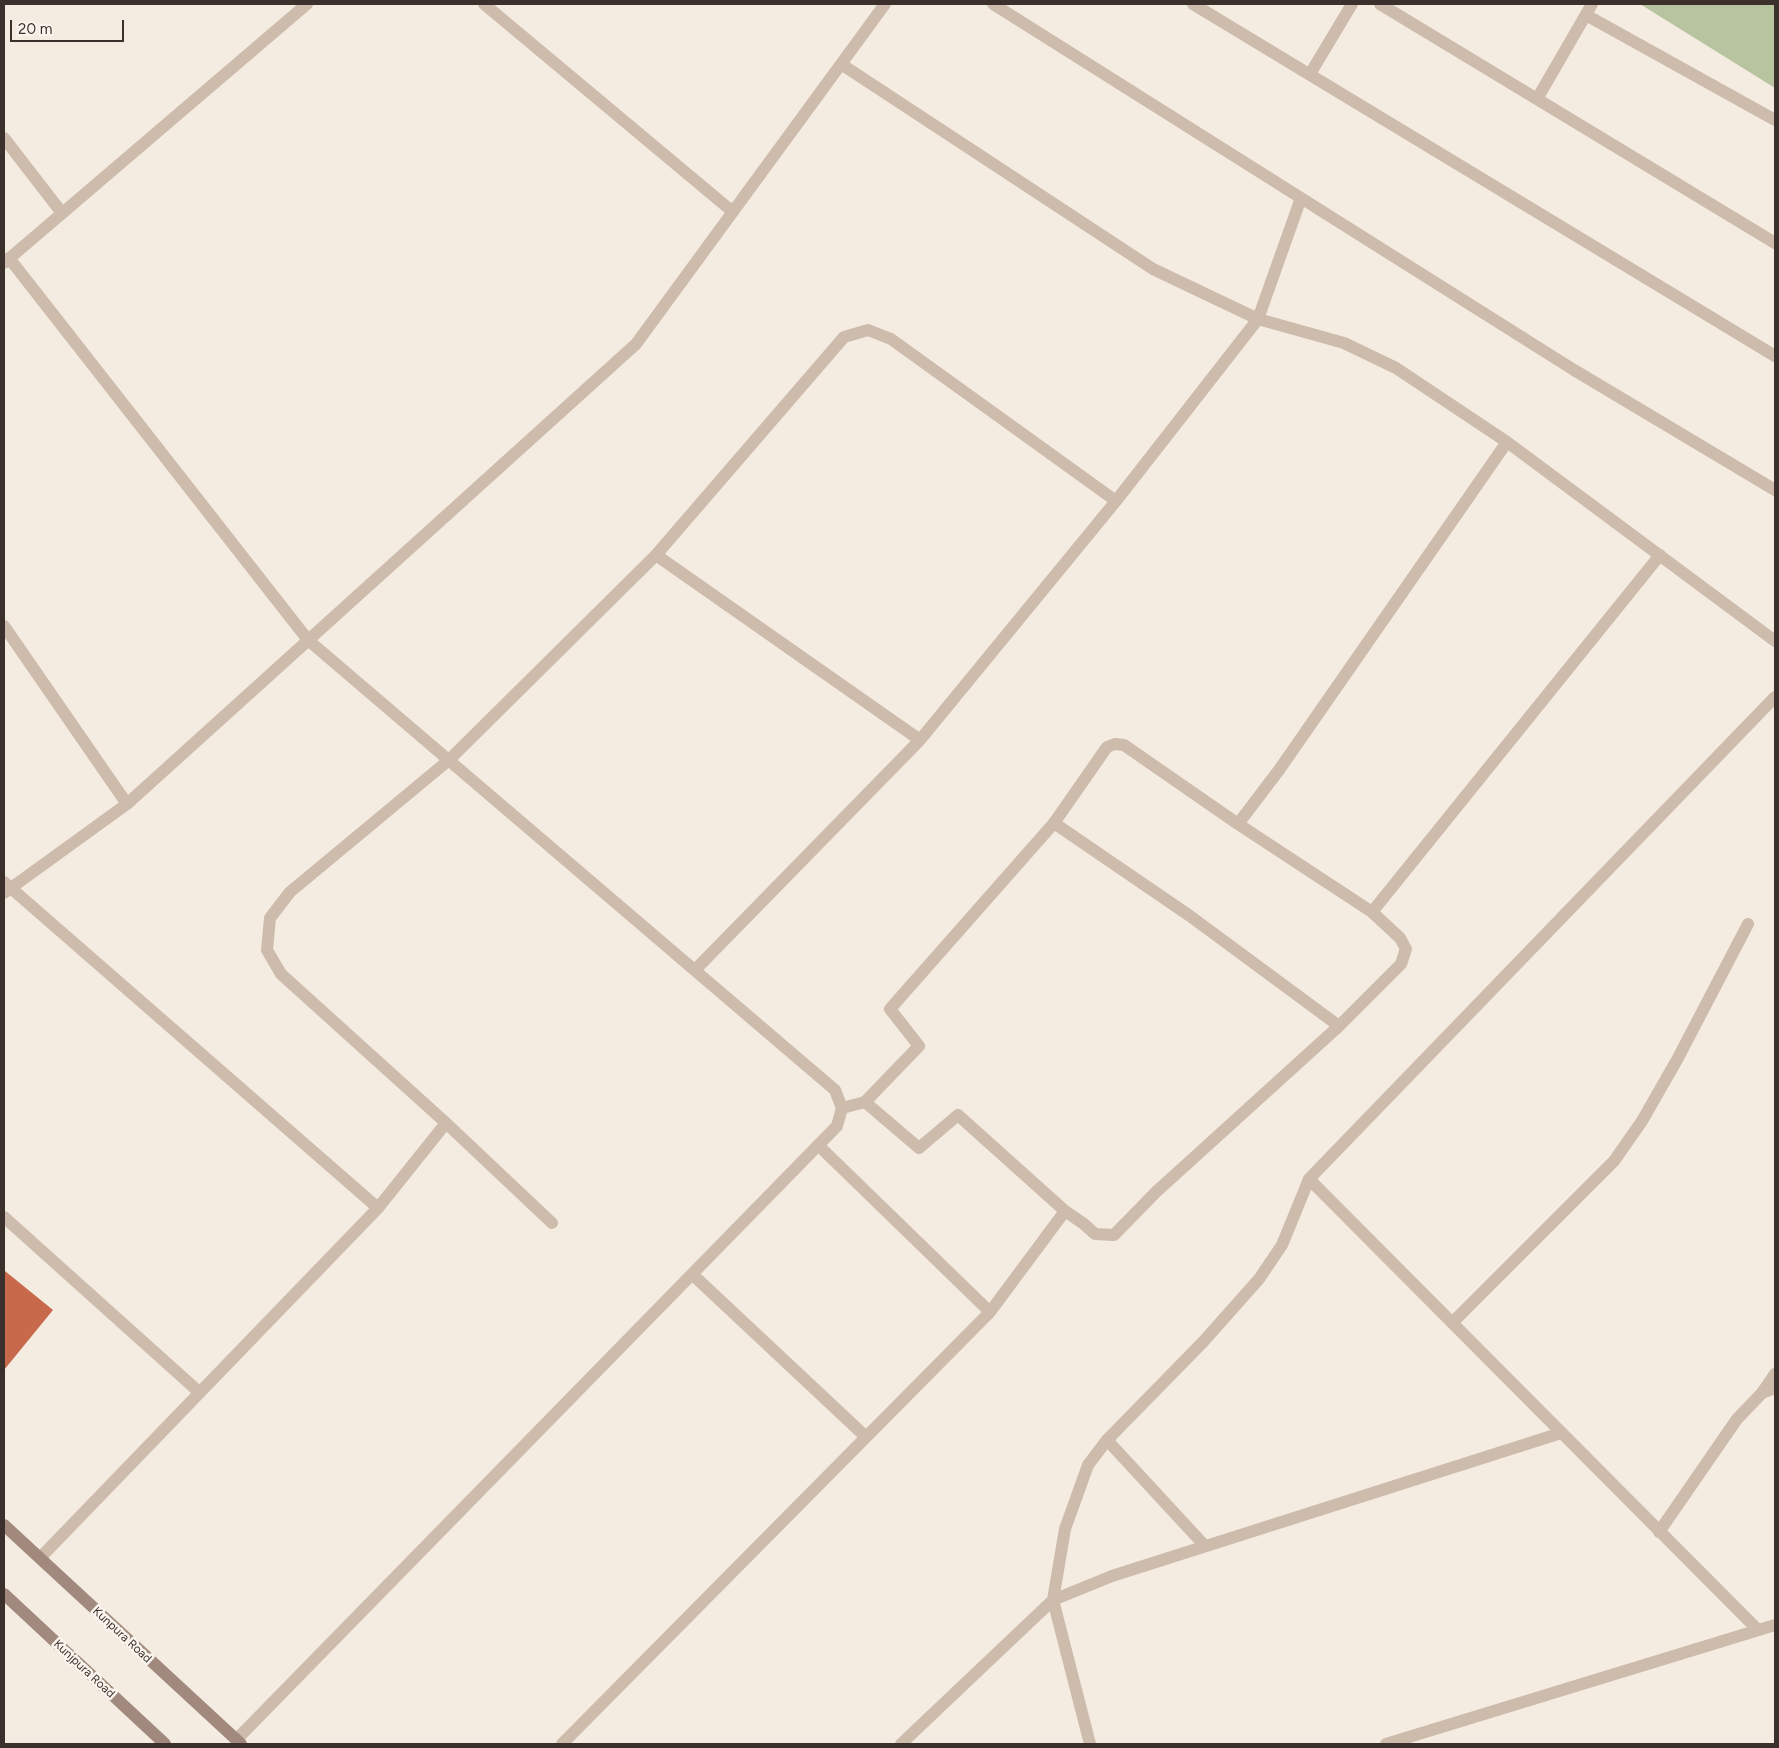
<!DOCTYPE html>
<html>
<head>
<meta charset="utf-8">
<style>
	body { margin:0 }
	#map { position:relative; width:1779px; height:1748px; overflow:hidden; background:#f4ebe1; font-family:Figtree,sans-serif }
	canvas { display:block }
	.frame { position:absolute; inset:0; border:5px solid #3b302b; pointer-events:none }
	.scale { position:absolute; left:10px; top:20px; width:114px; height:22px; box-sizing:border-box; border:2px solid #3b302b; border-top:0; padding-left:6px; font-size:15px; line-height:18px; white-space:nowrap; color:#3b302b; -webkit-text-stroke:4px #fbf5ee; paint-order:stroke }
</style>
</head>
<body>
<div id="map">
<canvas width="1779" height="1748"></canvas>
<div class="frame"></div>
<div class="scale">20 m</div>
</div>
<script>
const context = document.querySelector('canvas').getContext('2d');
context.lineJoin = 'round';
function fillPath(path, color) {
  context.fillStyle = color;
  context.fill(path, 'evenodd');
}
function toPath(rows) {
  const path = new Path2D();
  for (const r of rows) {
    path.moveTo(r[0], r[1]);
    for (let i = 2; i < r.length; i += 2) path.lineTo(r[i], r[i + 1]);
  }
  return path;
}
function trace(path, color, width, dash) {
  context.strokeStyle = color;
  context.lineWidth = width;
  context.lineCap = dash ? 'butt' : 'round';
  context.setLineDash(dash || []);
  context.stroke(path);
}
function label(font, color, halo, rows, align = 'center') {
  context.font = font + ' Figtree,sans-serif';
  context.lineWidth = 5;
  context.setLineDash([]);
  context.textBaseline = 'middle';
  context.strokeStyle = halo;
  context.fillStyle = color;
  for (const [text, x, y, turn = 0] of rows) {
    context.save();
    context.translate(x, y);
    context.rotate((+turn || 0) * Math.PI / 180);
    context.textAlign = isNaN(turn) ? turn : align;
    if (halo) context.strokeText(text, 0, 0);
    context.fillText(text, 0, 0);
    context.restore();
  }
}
fillPath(toPath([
	[1640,4,1775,4,1775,88]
]), '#b8c4a0');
fillPath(toPath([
	[5,1271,53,1310,4,1370,4,1272]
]), '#c8694b');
trace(toPath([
	[1107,1440,1205,1546]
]), '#cdbbac', 12);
trace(toPath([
	[484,4,733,212],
	[993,4,1574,370,1775,490],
	[1193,4,1775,356],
	[1380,4,1775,243],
	[1586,15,1775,120],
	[841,64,1153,269,1258,319,1344,343,1396,368,1507,442,1775,641],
	[1310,74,1352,4],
	[1537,99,1592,4],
	[4,138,62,213],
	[9,258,308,640,835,1090,842,1108,837,1126,236,1740],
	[4,263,307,4],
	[656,555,920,740],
	[4,626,127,804],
	[1054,823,1190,916,1339,1026],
	[1238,824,1279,770,1507,442],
	[4,882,378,1208],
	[4,893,127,804,636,344,885,4],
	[1372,912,1660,555],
	[695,970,920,740,1116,501,1258,319,1301,198],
	[865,1102,919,1148,958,1115,1065,1211],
	[818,1145,990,1312],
	[1309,1179,1758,1630],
	[4,1217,199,1392],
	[552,1223,446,1123,281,974,267,950,270,918,290,892,449,760,656,555,844,337,868,330,891,339,1116,501],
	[692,1274,866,1437],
	[1452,1323,1614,1161,1642,1121,1678,1058,1748,924],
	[1762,1393,1775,1374],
	[1659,1532,1737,1419,1762,1393,1775,1388],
	[40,1558,378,1208,446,1123],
	[562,1744,990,1312,1065,1211,1084,1224,1095,1234,1114,1235,1156,1192,1339,1026,1401,964,1406,949,1400,938,1372,912,1238,824,1137,754,1124,745,1115,744,1107,747,1054,823,890,1009,919,1046,865,1102,842,1108],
	[901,1744,1053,1600,1112,1576,1561,1433],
	[1090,1744,1053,1600,1065,1529,1088,1465,1107,1440,1203,1342,1259,1279,1282,1245,1309,1179,1775,697],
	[1386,1744,1775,1625]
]), '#cdbbac', 12);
trace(toPath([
	[4,1525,241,1744],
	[4,1594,165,1744]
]), '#a18a7d', 12);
label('12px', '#3b302b', '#fbf5ee', [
	["Kunpura Road",122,1635,43],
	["Kunjpura Road",84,1669,43]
]);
</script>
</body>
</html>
